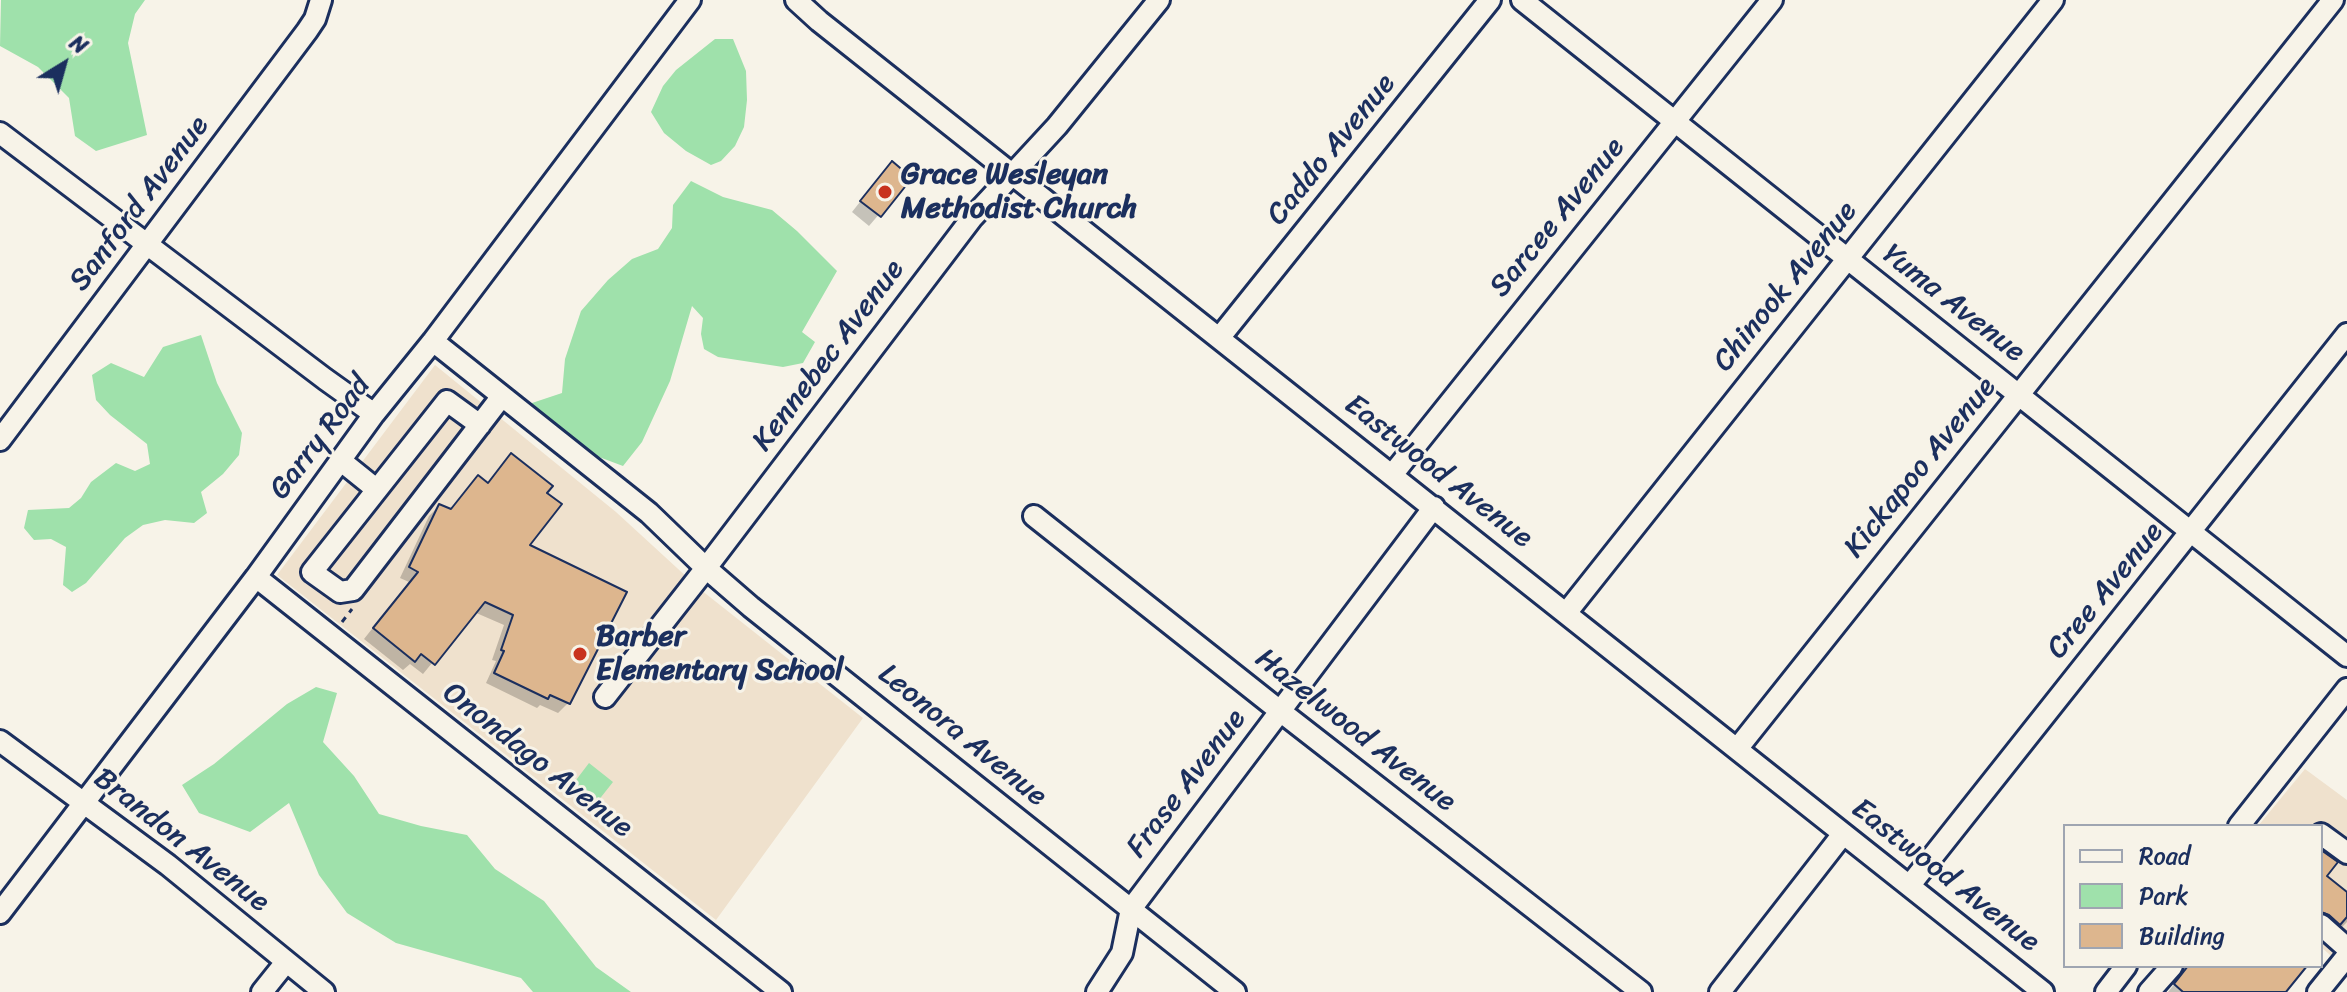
<!DOCTYPE html>
<html>
<head>
<meta charset="utf-8">
<style>
	body { margin:0 }
	#map { position:relative; width:2347px; height:992px; overflow:hidden; background:#f7f3e8; font-family:Sriracha,sans-serif }
	canvas { display:block }
	.legend { position:absolute; left:2063px; top:824px; width:260px; height:144px; box-sizing:border-box; background:#f7f3e8; border:2px solid #9fa5b1; margin:0; padding:10px 14px; list-style:none; font-size:24px; color:#1b2f5e }
	.legend li { display:flex; align-items:center; gap:16px; height:40px }
	.legend b { width:40px; border:2px solid #9fa5b1 }
	.north { position:absolute; left:24px; top:24px; width:80px; height:80px; -webkit-text-stroke:6px #f7f3e8; paint-order:stroke; rotate:37deg; font-size:22px; font-weight:700; line-height:32px; text-align:center; color:#1b2f5e }
	.north::after { content:''; display:block; margin:auto; width:28px; height:36px; background:#1b2f5e; clip-path:polygon(50% 0,100% 100%,50% 72%,0 100%) }
</style>
</head>
<body>
<div id="map">
<canvas width="2347" height="992"></canvas>
<ul class="legend">
<li><b style="height:10px;background:#f7f3e8"></b>Road</li>
<li><b style="height:22px;background:#9fe1ab"></b>Park</li>
<li><b style="height:22px;background:#ddb68e"></b>Building</li>
</ul>
<div class="north">N</div>
</div>
<script>
const context = document.querySelector('canvas').getContext('2d');
context.lineJoin = 'round';
function fillPath(path, color) {
  context.fillStyle = color;
  context.fill(path, 'evenodd');
}
function toPath(rows) {
  const path = new Path2D();
  for (const r of rows) {
    path.moveTo(r[0], r[1]);
    for (let i = 2; i < r.length; i += 2) path.lineTo(r[i], r[i + 1]);
  }
  return path;
}
function trace(path, color, width, dash) {
  context.strokeStyle = color;
  context.lineWidth = width;
  context.lineCap = dash ? 'butt' : 'round';
  context.setLineDash(dash || []);
  context.stroke(path);
}
function label(font, color, halo, rows, align = 'center') {
  context.font = font + ' Sriracha,sans-serif';
  context.lineWidth = 6;
  context.setLineDash([]);
  context.textBaseline = 'middle';
  context.strokeStyle = halo;
  context.fillStyle = color;
  for (const [text, x, y, turn = 0] of rows) {
    context.save();
    context.translate(x, y);
    context.rotate((+turn || 0) * Math.PI / 180);
    context.textAlign = isNaN(turn) ? turn : align;
    if (halo) context.strokeText(text, 0, 0);
    context.fillText(text, 0, 0);
    context.restore();
  }
}
fillPath(toPath([
	[435,365,616,512,701,590,863,718,716,920,277,575],
	[2305,769,2347,800,2347,970,2321,947,2321,826,2258,826]
]), '#efe1cd');
fillPath(toPath([
	[1,0,145,0,135,14,128,43,147,135,96,151,75,136,69,98,38,67,0,46],
	[715,39,733,39,746,71,747,100,744,127,735,146,721,161,711,165,686,151,664,133,651,112,663,86,676,70],
	[691,181,723,197,772,210,797,231,837,271,802,332,815,342,803,363,783,367,718,357,704,349,701,334,703,318,692,306,670,381,642,442,623,466,591,454,529,404,562,393,565,359,581,311,608,280,632,259,658,249,672,228,673,205],
	[201,335,217,383,242,433,239,455,223,474,201,492,207,513,194,523,165,520,143,525,125,538,86,583,72,592,63,585,66,547,51,539,34,540,24,528,28,510,69,508,81,498,91,482,116,463,135,471,150,464,147,444,110,415,96,400,92,375,111,363,144,377,163,347],
	[316,687,337,693,323,742,354,776,379,814,421,826,467,835,495,869,544,901,596,967,631,992,533,992,521,978,396,943,347,913,319,875,289,803,250,832,199,813,182,785,214,764,287,704],
	[589,763,613,782,594,806,570,788]
]), '#9fe1ab');
fillPath(toPath([
	[882,174,910,178,869,226,852,212],
	[511,456,544,493,526,546,568,703,558,713,540,705,537,708,486,683,496,661,492,660,504,625,474,612,423,674,410,664,403,670,364,639,409,582,400,578,429,516,439,506,450,511,487,484],
	[2321,853,2324,876,2347,894,2347,922,2337,932,2321,927],
	[2189,966,2305,966,2284,992,2168,992]
]), '#0003');
const building = toPath([
	[892,161,912,178,881,217,860,201,892,161],
	[511,453,553,486,547,493,562,504,530,545,627,592,570,704,550,695,548,699,494,673,504,651,501,650,513,615,485,602,435,665,421,654,415,662,373,628,418,572,409,567,439,504,451,509,478,475,488,483,511,453],
	[2321,850,2338,862,2327,876,2347,892,2347,917,2340,925,2329,915,2321,912,2321,850],
	[2188,966,2307,966,2286,992,2183,992,2174,984,2188,966]
]);
fillPath(building, '#ddb68e');
trace(building, '#1b2f5e', 2);
const minor = toPath([
	[796,0,819,21,2043,992],
	[1522,0,2347,656],
	[0,133,325,379,374,414],
	[1220,337,1490,0],
	[433,341,649,513,706,568,751,607,1235,992],
	[480,425,447,401,312,572,340,592,353,590,502,396],
	[0,440,307,31,315,19,321,0],
	[340,460,376,489],
	[1392,475,1772,0],
	[1034,516,1280,711,1641,992],
	[256,577,781,992],
	[1567,612,2053,0],
	[605,697,706,568,972,218,1057,126,1159,0],
	[0,741,168,865,324,992],
	[1737,749,2333,0],
	[2239,826,2347,689],
	[2321,834,2347,853],
	[1910,885,2347,334],
	[0,913,256,577,374,414,433,341,690,0],
	[2321,925,2347,948],
	[262,992,286,962],
	[1097,992,1122,953,1131,909,1434,507],
	[1720,992,1843,834],
	[2106,992,2126,966],
	[2149,992,2172,966],
	[2318,992,2347,956]
]);
trace(minor, '#1b2f5e', 26);
trace(toPath([
	[342,622,352,609]
]), '#1b2f5e', 3, [6, 6]);
trace(minor, '#f7f3e8', 20);
for (const [x, y, r, color] of [
	[885,192,8,"#c8321e"],
	[580,654,8,"#c8321e"]
]) {
  const dot = new Path2D();
  dot.arc(x, y, r, 0, 2 * Math.PI);
  context.fillStyle = color;
  context.fill(dot);
  trace(dot, '#f7f3e8', 3);
}
label('30px', '#1b2f5e', '#f7f3e8', [
	["Caddo Avenue",1332,150,-51],
	["Sanford Avenue",140,204,-53],
	["Sarcee Avenue",1558,218,-51],
	["Chinook Avenue",1786,287,-51],
	["Yuma Avenue",1953,304,38],
	["Kennebec Avenue",829,356,-53],
	["Garry Road",321,438,-53],
	["Kickapoo Avenue",1921,468,-51],
	["Eastwood Avenue",1438,472,38],
	["Cree Avenue",2106,591,-51],
	["Hazelwood Avenue",1355,731,38],
	["Leonora Avenue",962,736,39],
	["Onondago Avenue",537,761,38],
	["Frase Avenue",1187,784,-53],
	["Brandon Avenue",181,841,38],
	["Eastwood Avenue",1945,876,38]
]);
label('bold 30px', '#1b2f5e', '#f7f3e8', [
	["Grace Wesleyan",901,175],
	["Methodist Church",901,209],
	["Barber",596,637],
	["Elementary School",596,671]
], 'left');
</script>
</body>
</html>
